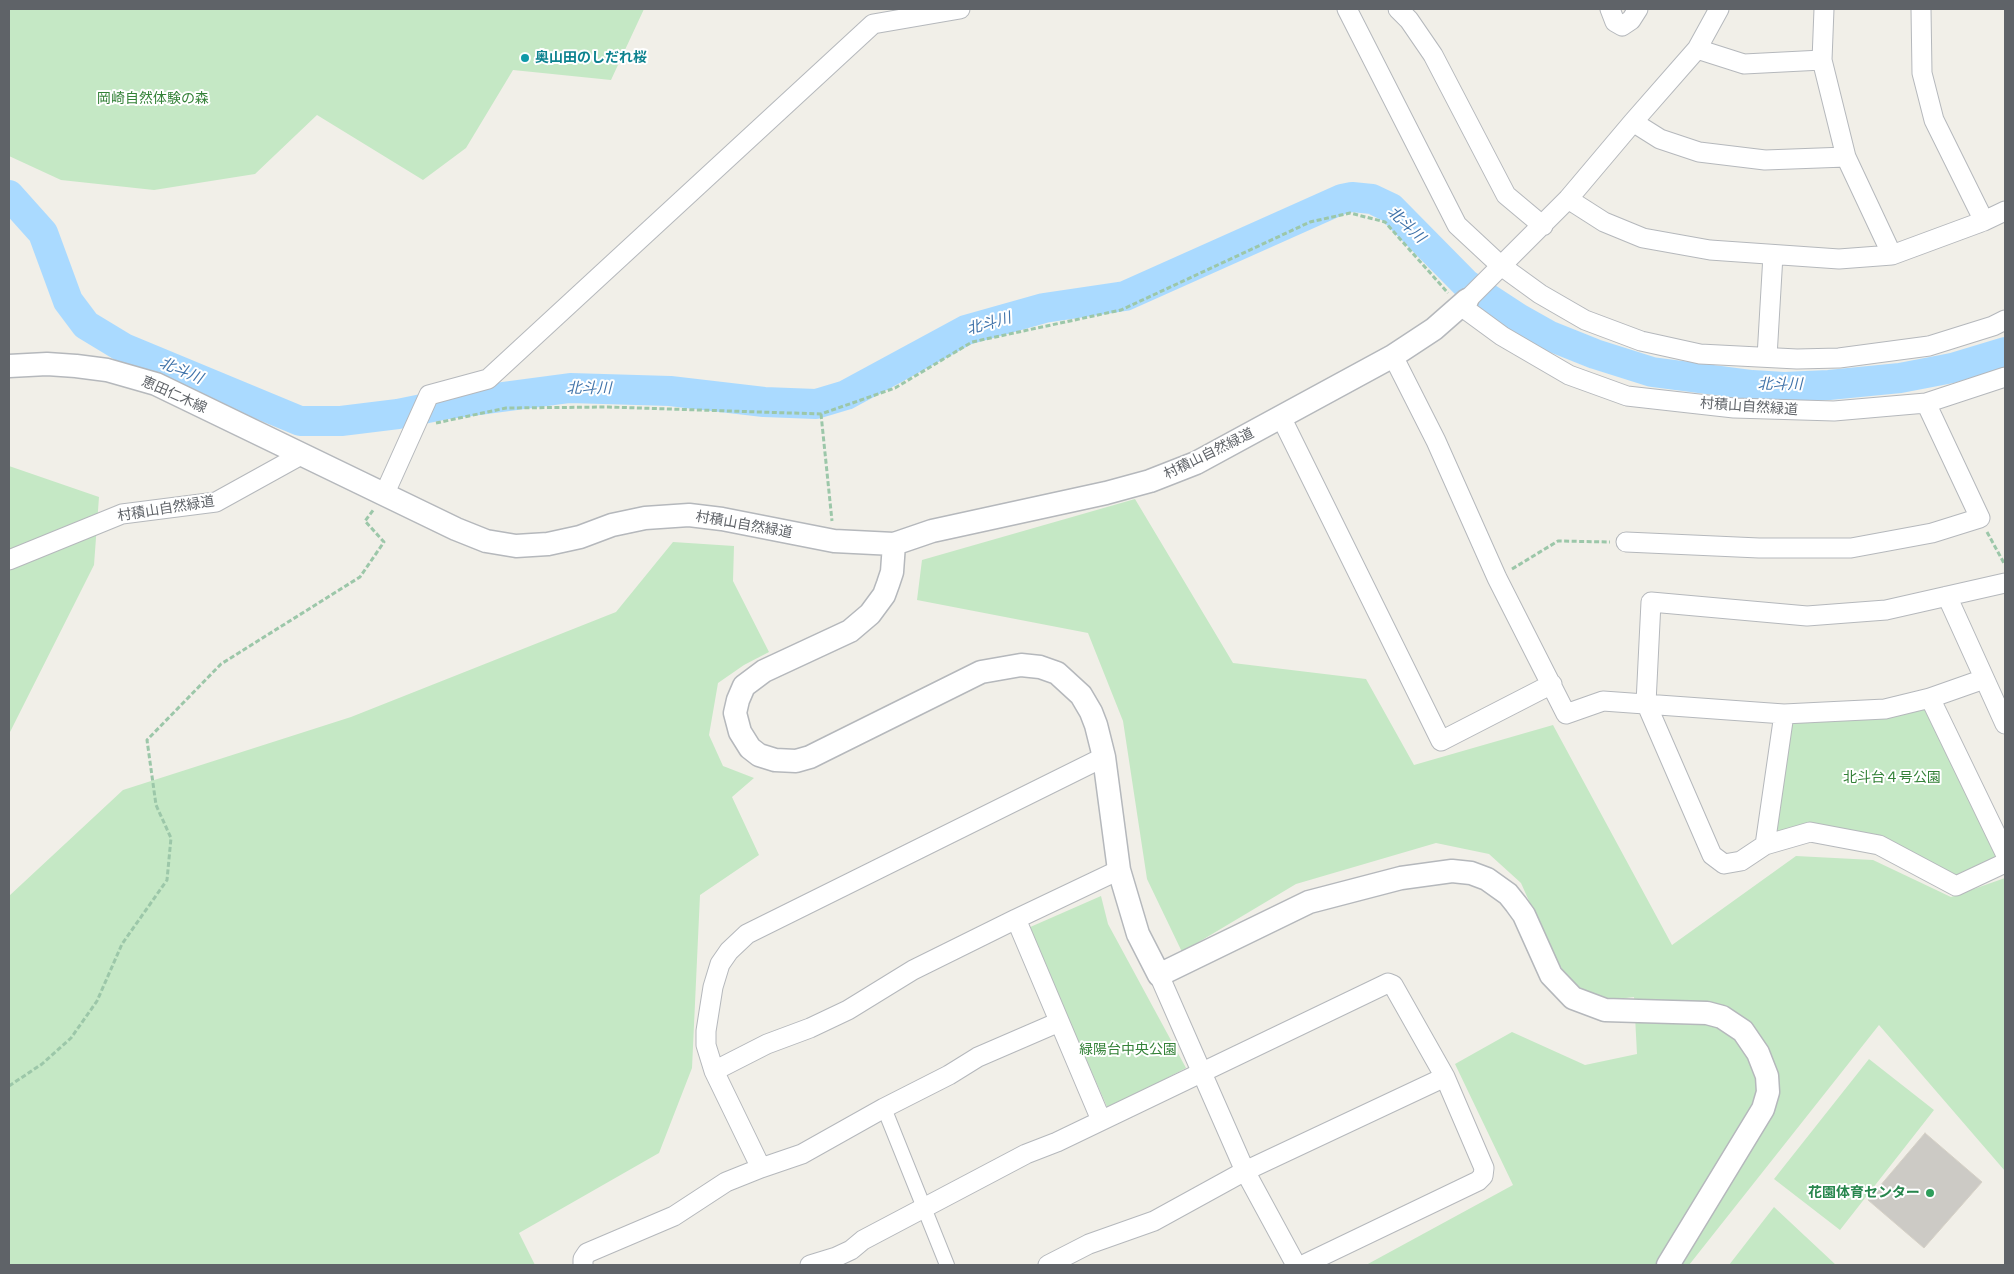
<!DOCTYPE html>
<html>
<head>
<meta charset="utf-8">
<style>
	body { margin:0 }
	#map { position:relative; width:2014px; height:1274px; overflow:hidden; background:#f1efe8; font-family:"Noto Sans",sans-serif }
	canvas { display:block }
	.frame { position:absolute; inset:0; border:10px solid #5f6368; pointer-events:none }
</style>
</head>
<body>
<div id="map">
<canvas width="2014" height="1274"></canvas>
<div class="frame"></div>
</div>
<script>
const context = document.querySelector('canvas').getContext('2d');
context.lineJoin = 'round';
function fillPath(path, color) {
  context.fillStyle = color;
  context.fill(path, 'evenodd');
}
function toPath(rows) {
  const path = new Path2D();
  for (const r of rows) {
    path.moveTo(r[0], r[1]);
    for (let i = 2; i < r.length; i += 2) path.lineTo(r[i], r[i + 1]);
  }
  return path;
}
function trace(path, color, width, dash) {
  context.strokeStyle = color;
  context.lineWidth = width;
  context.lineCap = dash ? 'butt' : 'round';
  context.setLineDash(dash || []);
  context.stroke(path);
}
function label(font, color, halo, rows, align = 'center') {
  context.font = font + ' "Noto Sans","Noto Sans JP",sans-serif';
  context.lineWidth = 4;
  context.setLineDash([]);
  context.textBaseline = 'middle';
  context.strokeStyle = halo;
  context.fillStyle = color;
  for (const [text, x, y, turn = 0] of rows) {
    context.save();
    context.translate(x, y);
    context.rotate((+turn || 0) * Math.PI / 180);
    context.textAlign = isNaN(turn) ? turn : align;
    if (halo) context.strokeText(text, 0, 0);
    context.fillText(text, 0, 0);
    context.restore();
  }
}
fillPath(toPath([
	[9,9,644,9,611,80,513,70,466,148,423,180,317,115,255,174,154,190,61,180,9,156],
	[9,466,99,497,94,565,9,734],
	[1135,499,1233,663,1366,679,1414,765,1553,725,1672,945,1796,856,1873,860,1951,897,2005,878,2005,1171,1879,1025,1689,1265,1366,1265,1513,1185,1455,1064,1512,1032,1585,1065,1637,1054,1634,997,1610,1000,1580,989,1556,962,1521,883,1489,854,1436,843,1296,884,1182,952,1147,879,1123,721,1088,633,917,600,922,560],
	[673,542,734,546,733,581,769,652,744,665,718,683,709,735,723,766,754,778,732,797,759,855,700,895,692,1068,659,1153,519,1233,535,1265,9,1265,9,896,123,790,351,717,616,612],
	[1924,707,2001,857,1955,879,1881,838,1772,837,1790,721,1886,718],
	[1101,896,1108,924,1186,1068,1108,1109,1028,928],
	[1869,1059,1934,1110,1840,1230,1774,1179],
	[1774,1207,1836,1265,1729,1265]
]), '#c5e8c5');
trace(toPath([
	[9,195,43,233,68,301,86,325,124,348,300,421,341,421,398,414,442,405,570,388,670,391,764,402,816,404,846,395,966,330,1044,308,1125,296,1342,199,1352,197,1372,199,1391,208,1466,284,1518,318,1550,336,1595,354,1652,372,1752,385,1784,387,1829,385,1900,378,1952,368,2005,352]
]), '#aadaff', 30);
const building = toPath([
	[1925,1133,1982,1182,1924,1248,1868,1200,1925,1133]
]);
fillPath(building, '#cccac5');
trace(building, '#d6d1c6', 1);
const pedestrian = toPath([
	[884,1108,947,1265]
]);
const minor = toPath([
	[1347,9,1457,225,1500,265,1540,294,1585,320,1641,341,1700,354,1797,359,1839,358,1929,346,1993,326,2005,320],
	[1398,9,1409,20,1433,55,1506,195,1543,226],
	[1610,9,1615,22,1622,26,1631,20,1638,9],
	[1824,9,1822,60,1846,157,1892,255],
	[1921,9,1922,73,1934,120,1984,221],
	[1697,49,1744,64,1822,60],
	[1633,122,1660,139,1699,152,1765,160,1846,157],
	[1568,199,1604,222,1643,238,1710,250,1839,259,1892,255,1984,221,2005,211],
	[1467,300,1568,199,1633,122,1697,49,1719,9],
	[1461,306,1502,336,1569,375,1627,396,1734,408,1834,411,1926,403,2005,377],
	[1393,356,1436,441,1497,578,1566,714,1603,701,1784,714,1885,709,1930,698,1984,679],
	[1767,357,1773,255],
	[1281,417,1441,741,1552,684],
	[384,495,429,395,488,379,873,24,960,9],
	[1626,542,1759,548,1851,548,1932,533,1980,518,1926,403],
	[9,560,122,514,216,502,301,455],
	[2005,583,1886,610,1807,616,1651,602,1646,703,1712,855,1724,864,1741,861,1765,845,1810,832,1879,845,1956,886,2005,863],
	[1947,596,2005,724],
	[1930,698,2005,853],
	[1765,845,1784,714],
	[1159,975,1245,1171,1296,1265],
	[714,1071,767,1044,810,1028,848,1010,913,970,1016,919],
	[1101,1120,1016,919,1119,870],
	[761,1168,714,1071,706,1045,706,1031,713,987,720,964,729,951,747,934,1104,757],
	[583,1265,583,1259,587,1253,674,1216,726,1182,761,1168,802,1154,884,1108,949,1075,978,1057,1059,1022],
	[810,1265,836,1257,851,1250,863,1240,1026,1154,1057,1142,1388,983,1393,985,1445,1077,1484,1168,1483,1176,1478,1181,1303,1265],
	[1048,1265,1089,1244,1154,1221,1245,1171,1445,1077]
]);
const tertiary = toPath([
	[9,366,47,364,76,366,107,370,156,384,456,529,486,541,516,546,548,544,580,537,612,525,645,518,689,515,722,519,834,541,894,544,932,531,1106,493,1150,481,1196,463,1393,356,1434,329,1467,300],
	[894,544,892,572,888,584,884,595,870,614,850,631,764,671,744,686,738,700,735,713,740,732,750,748,759,755,775,760,796,761,810,757,822,751,981,672,1021,665,1040,667,1057,673,1081,695,1091,712,1096,725,1104,757,1119,870,1138,934,1159,975,1309,902,1401,878,1452,871,1471,873,1487,879,1508,894,1516,904,1524,915,1551,975,1573,998,1605,1010,1707,1013,1722,1017,1743,1031,1758,1053,1767,1076,1768,1092,1763,1109,1668,1265]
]);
trace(pedestrian, '#b5b8bc', 16);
trace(minor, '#b5b8bc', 21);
trace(tertiary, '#b5b8bc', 25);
trace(toPath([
	[821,414,832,521],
	[436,423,506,408,608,407,821,414,895,388,972,342,1121,310,1310,222,1350,213,1385,222,1448,293],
	[1987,532,2005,565],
	[1512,569,1558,541,1610,542],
	[9,1086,42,1064,71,1038,97,1001,122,944,167,880,171,838,156,805,147,740,221,664,360,577,384,542,365,521,374,509]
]), '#9cc7a9', 3, [5, 2.5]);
trace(pedestrian, '#fff', 14);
trace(minor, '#fff', 19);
trace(tertiary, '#fff', 22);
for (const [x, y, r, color] of [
	[525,58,5,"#0f9aa8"],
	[1930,1193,5,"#2e9e5b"]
]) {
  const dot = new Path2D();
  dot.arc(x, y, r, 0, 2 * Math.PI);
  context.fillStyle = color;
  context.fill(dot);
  trace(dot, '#fff', 2);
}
label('bold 14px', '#0d838f', '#fff', [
	["奥山田のしだれ桜",535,58]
], 'left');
label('14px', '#348238', '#fff', [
	["岡崎自然体験の森",153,99],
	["北斗台４号公園",1892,778],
	["緑陽台中央公園",1128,1050]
]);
label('14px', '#5f6368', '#fff', [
	["恵田仁木線",174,395,24],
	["村積山自然緑道",1749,407,4],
	["村積山自然緑道",1209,454,-26],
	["村積山自然緑道",166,509,-9],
	["村積山自然緑道",744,525,10]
]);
label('bold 14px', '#27864d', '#fff', [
	["花園体育センター",1920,1193]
], 'right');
label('italic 15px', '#4174aa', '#fff', [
	["北斗川",1406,225,43],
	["北斗川",989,324,-16],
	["北斗川",181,371,23],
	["北斗川",1780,385],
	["北斗川",589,389]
]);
</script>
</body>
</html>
